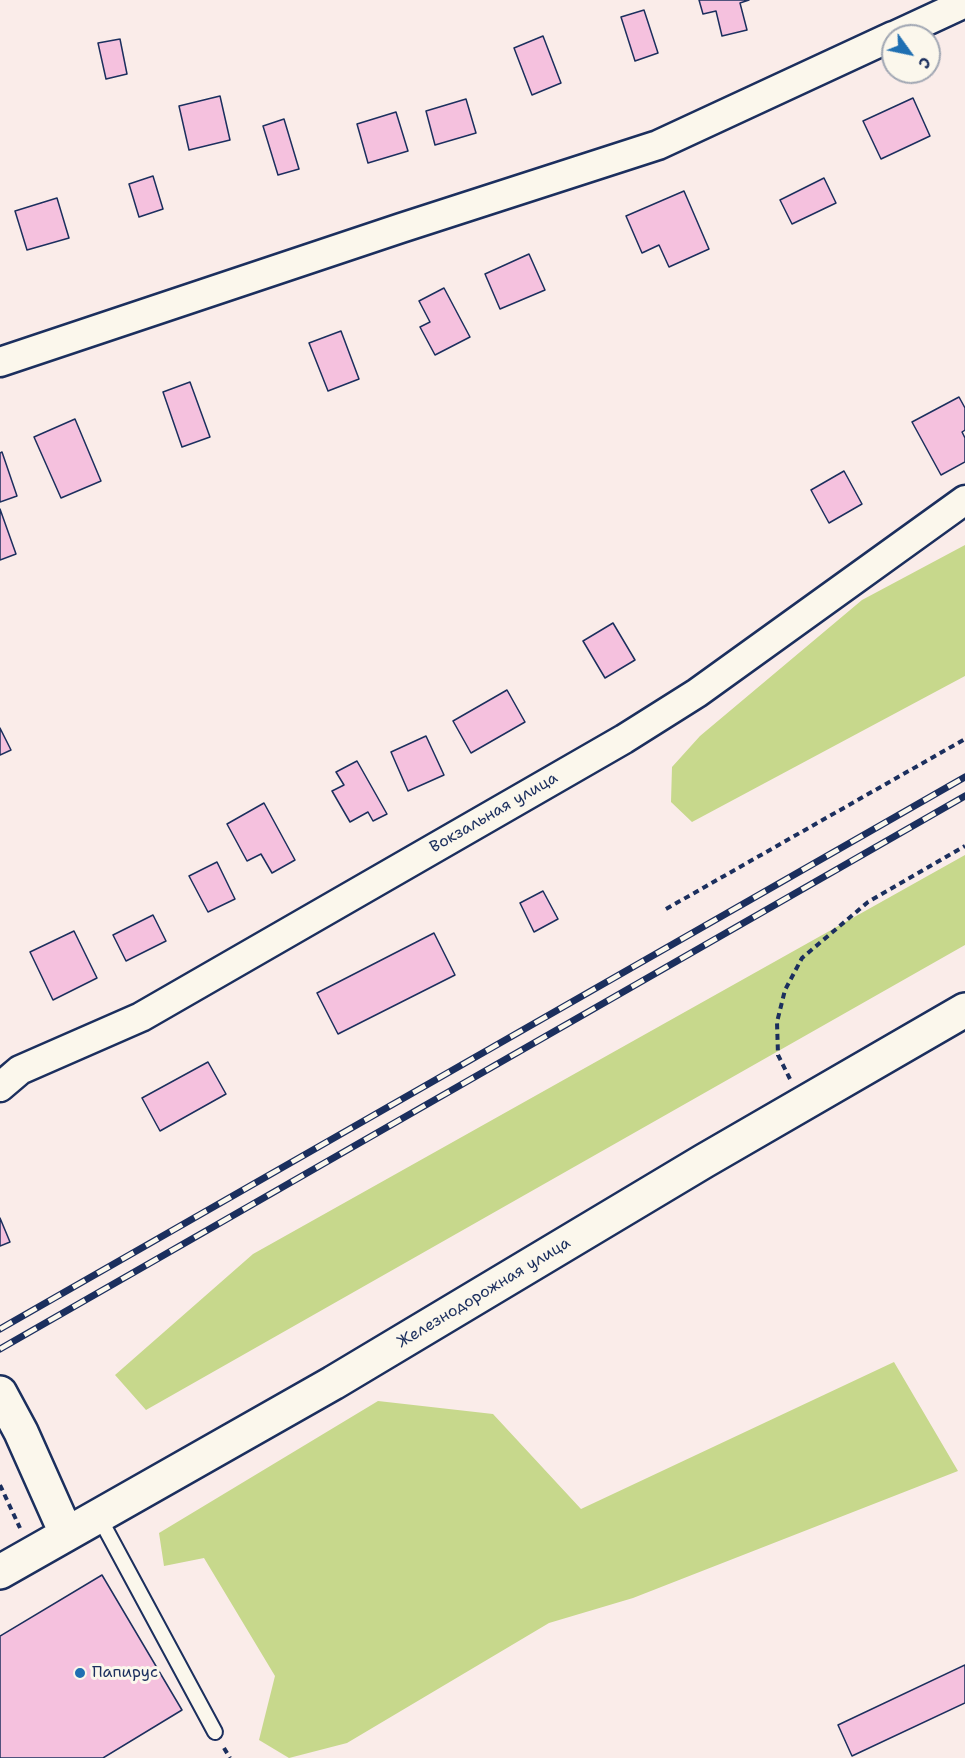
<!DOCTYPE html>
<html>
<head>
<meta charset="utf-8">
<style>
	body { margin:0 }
	#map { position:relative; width:965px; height:1758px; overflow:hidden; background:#faece9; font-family:"Shantell Sans",sans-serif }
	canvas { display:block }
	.north { position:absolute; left:881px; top:24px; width:60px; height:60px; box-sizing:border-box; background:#fbf7ec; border:2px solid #a1a7b3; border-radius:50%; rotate:123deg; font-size:16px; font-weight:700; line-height:24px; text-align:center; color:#1b2f5e }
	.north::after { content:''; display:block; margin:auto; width:21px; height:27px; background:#1f6fb2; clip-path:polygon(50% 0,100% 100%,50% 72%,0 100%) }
</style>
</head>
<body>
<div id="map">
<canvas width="965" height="1758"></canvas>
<div class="north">С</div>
</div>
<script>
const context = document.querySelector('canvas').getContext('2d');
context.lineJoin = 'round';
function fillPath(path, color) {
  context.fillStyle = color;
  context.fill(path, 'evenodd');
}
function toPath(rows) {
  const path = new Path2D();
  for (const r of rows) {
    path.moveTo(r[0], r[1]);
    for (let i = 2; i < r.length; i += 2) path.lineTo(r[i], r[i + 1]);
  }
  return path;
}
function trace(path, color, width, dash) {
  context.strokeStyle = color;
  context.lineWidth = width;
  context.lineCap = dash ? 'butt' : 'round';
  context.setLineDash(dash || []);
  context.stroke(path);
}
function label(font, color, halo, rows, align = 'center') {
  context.font = font + ' "Shantell Sans",sans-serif';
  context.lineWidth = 6;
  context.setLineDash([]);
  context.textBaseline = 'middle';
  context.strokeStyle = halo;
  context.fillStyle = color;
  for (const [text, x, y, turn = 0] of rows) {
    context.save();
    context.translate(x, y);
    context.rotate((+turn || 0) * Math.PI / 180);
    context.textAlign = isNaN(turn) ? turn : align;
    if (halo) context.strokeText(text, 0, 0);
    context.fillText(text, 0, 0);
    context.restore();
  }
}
fillPath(toPath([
	[965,545,965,676,692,822,671,802,672,767,700,736,862,600],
	[965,855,965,945,146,1410,115,1375,253,1254],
	[894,1362,958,1471,633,1598,549,1623,347,1743,289,1758,259,1740,275,1676,204,1558,164,1566,159,1533,378,1401,493,1414,581,1509]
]), '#c7d88c');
const building = toPath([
	[699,0,749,0,740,3,747,30,722,36,716,11,703,14,699,0],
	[644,10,658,53,635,61,621,17,644,10],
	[543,36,561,83,532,95,514,48,543,36],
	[120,39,127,74,106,79,98,43,120,39],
	[220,96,230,140,189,150,179,106,220,96],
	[913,98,930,136,881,159,863,121,913,98],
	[466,99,476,133,435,145,426,111,466,99],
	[396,112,408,151,368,163,357,124,396,112],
	[284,119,299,169,278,175,263,126,284,119],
	[153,176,163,209,139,217,129,184,153,176],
	[824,178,836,203,792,224,780,200,824,178],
	[684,191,709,249,669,267,659,245,642,253,626,216,684,191],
	[57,198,69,238,27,250,15,211,57,198],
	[529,254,545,290,500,309,485,274,529,254],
	[444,288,470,337,435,355,420,327,430,322,419,301,444,288],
	[341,331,359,379,328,391,309,343,341,331],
	[190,382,210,437,182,447,163,392,190,382],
	[959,397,965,408,965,430,962,432,965,438,965,462,941,475,912,422,959,397],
	[75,419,101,481,61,498,34,437,75,419],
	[2,452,17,496,0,502,0,453,2,452],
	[844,471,862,504,829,523,811,490,844,471],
	[0,509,16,554,0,560,0,509],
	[613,623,635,660,605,678,583,641,613,623],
	[507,690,525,722,471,753,453,721,507,690],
	[0,728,11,750,0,755,0,728],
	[426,736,444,775,408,791,391,752,426,736],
	[357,761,387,814,373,821,368,812,350,822,332,791,344,785,336,772,357,761],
	[264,803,295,860,272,873,261,854,247,861,227,824,264,803],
	[217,862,235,899,208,912,189,876,217,862],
	[543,891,558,919,534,932,520,903,543,891],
	[153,915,166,941,126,961,113,935,153,915],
	[74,931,97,978,53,1000,30,952,74,931],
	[434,933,455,975,338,1034,317,993,434,933],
	[208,1062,226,1094,160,1131,142,1098,208,1062],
	[0,1218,10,1242,0,1246,0,1218],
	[102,1575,182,1710,103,1758,0,1758,0,1636,102,1575],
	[965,1665,965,1703,852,1756,838,1725,965,1665]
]);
fillPath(building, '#f5c1de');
trace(building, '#1b2f5e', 1.5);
const lane = toPath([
	[98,1515,215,1732]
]);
const street = toPath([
	[894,36,965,3],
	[0,362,401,228,658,145,893,36],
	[0,1087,20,1070,141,1017,624,739,697,693,965,500]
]);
const secondary = toPath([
	[0,1393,21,1432,66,1533],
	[0,1572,333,1383,704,1161,965,1010]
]);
trace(lane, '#1b2f5e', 18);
trace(street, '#1b2f5e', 33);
trace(secondary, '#1b2f5e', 38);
trace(toPath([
	[666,909,965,739],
	[790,1079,778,1055,777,1022,785,990,802,958,868,902,965,846],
	[0,1485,20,1528],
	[224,1748,230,1758]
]), '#1b2f5e', 4, [6, 4.5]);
trace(lane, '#fbf7ec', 14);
trace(street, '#fbf7ec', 28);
trace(secondary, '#fbf7ec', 33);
const rail = toPath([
	[0,1329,965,777],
	[0,1349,965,796]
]);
trace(rail, '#1b2f5e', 7);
trace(rail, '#fbf7ec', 4.5, [14]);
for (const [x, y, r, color] of [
	[80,1673,6,"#1f6fb2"]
]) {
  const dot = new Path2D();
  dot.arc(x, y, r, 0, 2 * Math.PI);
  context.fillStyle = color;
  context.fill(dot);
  trace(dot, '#fbf7ec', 2);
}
label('16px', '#1b2f5e', '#fbf7ec', [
	["Вокзальная улица",494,813,-30],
	["Железнодорожная улица",484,1293,-31]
]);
label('16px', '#1b2f5e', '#fbf7ec', [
	["Папирус",92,1673]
], 'left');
</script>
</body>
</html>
